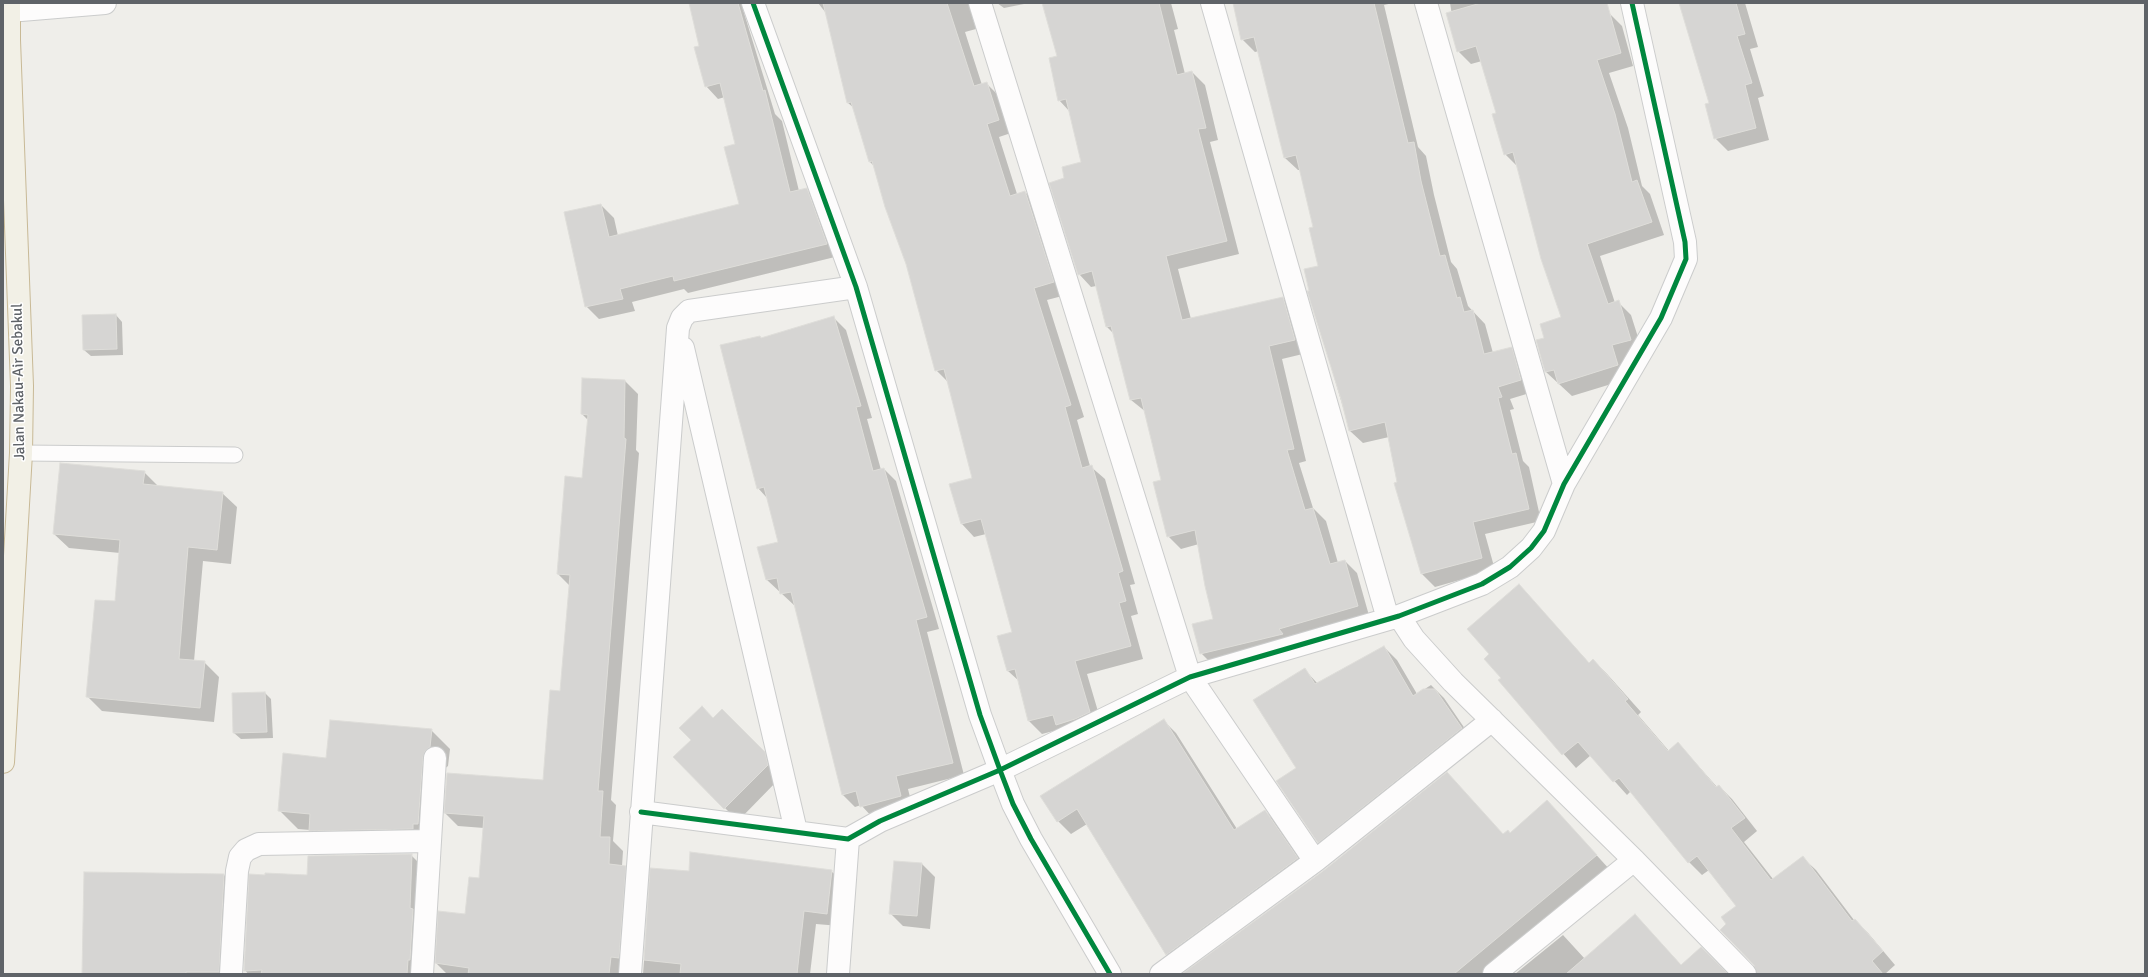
<!DOCTYPE html>
<html>
<head>
<meta charset="utf-8">
<style>
	body { margin:0 }
	#map { position:relative; width:2148px; height:977px; overflow:hidden; background:#efeeea; font-family:Signika,sans-serif }
	canvas { display:block }
	.frame { position:absolute; inset:0; border:4px solid #5f6368; pointer-events:none }
</style>
</head>
<body>
<div id="map">
<canvas width="2148" height="977"></canvas>
<div class="frame"></div>
</div>
<script>
const context = document.querySelector('canvas').getContext('2d');
context.lineJoin = 'round';
function fillPath(path, color) {
  context.fillStyle = color;
  context.fill(path, 'evenodd');
}
function toPath(rows) {
  const path = new Path2D();
  for (const r of rows) {
    path.moveTo(r[0], r[1]);
    for (let i = 2; i < r.length; i += 2) path.lineTo(r[i], r[i + 1]);
  }
  return path;
}
function trace(path, color, width, dash) {
  context.strokeStyle = color;
  context.lineWidth = width;
  context.lineCap = dash ? 'butt' : 'round';
  context.setLineDash(dash || []);
  context.stroke(path);
}
function label(font, color, halo, rows, align = 'center') {
  context.font = font + ' Signika,sans-serif';
  context.lineWidth = 3;
  context.setLineDash([]);
  context.textBaseline = 'middle';
  context.strokeStyle = halo;
  context.fillStyle = color;
  for (const [text, x, y, turn = 0] of rows) {
    context.save();
    context.translate(x, y);
    context.rotate((+turn || 0) * Math.PI / 180);
    context.textAlign = isNaN(turn) ? turn : align;
    if (halo) context.strokeText(text, 0, 0);
    context.fillText(text, 0, 0);
    context.restore();
  }
}
fillPath(toPath([
	[690,3,741,3,775,114,782,121,799,191,806,189,819,202,839,256,688,293,684,289,632,302,635,311,599,319,586,306,601,205,614,218,618,236,740,205,736,145,725,97,718,99,706,86,700,47],
	[818,3,1029,3,1004,8,997,3,989,4,980,14,972,16,976,29,965,32,982,85,986,83,999,96,1011,133,999,137,1017,194,1025,192,1038,205,1066,295,1047,300,1084,417,1077,420,1090,466,1105,479,1135,584,1130,585,1138,614,1131,616,1143,659,1087,674,1102,725,1061,729,1042,734,1029,721,1019,681,1008,671,1013,633,986,534,974,537,962,524,951,485,973,479,948,382,936,370,907,263,874,166,870,162,854,108,848,103,826,13],
	[1043,3,1171,3,1178,29,1174,30,1185,74,1192,72,1205,85,1218,140,1210,142,1239,254,1178,269,1191,319,1283,298,1295,311,1307,353,1282,359,1306,461,1299,463,1313,508,1326,521,1338,563,1345,561,1357,573,1370,619,1214,666,1201,653,1214,620,1199,544,1181,549,1168,536,1162,480,1146,412,1131,400,1115,335,1107,327,1096,286,1091,287,1079,274,1066,179,1083,163,1070,112,1059,100,1058,57],
	[1233,3,1393,3,1384,5,1418,147,1426,156,1434,195,1451,262,1457,269,1468,306,1485,324,1493,353,1511,348,1524,361,1533,392,1510,399,1514,409,1510,410,1523,461,1529,467,1541,521,1485,534,1495,570,1435,587,1422,574,1398,483,1389,437,1363,443,1350,431,1309,292,1311,291,1319,266,1314,228,1300,170,1298,170,1285,158,1259,51,1255,52,1242,39],
	[1450,3,1586,3,1609,13,1622,26,1633,66,1609,73,1628,128,1642,186,1650,194,1664,235,1600,256,1615,303,1618,302,1631,315,1643,353,1624,358,1631,378,1572,396,1546,372,1537,341,1545,339,1563,318,1518,167,1505,154,1497,114,1482,61,1471,64,1458,51],
	[1680,3,1745,3,1758,47,1750,49,1764,96,1758,98,1769,140,1728,151,1715,138,1710,104],
	[116,315,122,322,123,355,91,356,84,350,84,316],
	[834,318,846,330,872,418,867,419,881,470,884,469,896,481,939,629,927,632,964,775,908,789,913,809,873,818,861,805,855,807,842,794,795,606,767,580,780,543,767,498,758,488,762,339],
	[625,381,638,394,636,450,639,453,611,800,616,805,613,841,623,851,622,866,625,866,638,879,632,974,447,974,436,963,466,915,480,879,484,828,458,826,445,813,544,781,561,692,570,586,558,574,583,479,589,421,582,414],
	[144,472,159,487,222,493,237,507,231,564,203,561,194,661,204,662,219,677,214,722,102,711,87,696,115,603,120,553,69,548,54,534],
	[1519,585,1590,664,1593,660,1607,674,1641,712,1638,715,1669,751,1678,743,1717,787,1719,786,1732,799,1757,831,1744,842,1773,879,1802,857,1816,870,1854,920,1868,933,1895,965,1885,974,1757,974,1755,965,1727,924,1738,906,1709,870,1702,875,1689,862,1631,791,1627,795,1591,755,1576,768,1499,681,1502,678,1491,655],
	[1384,647,1397,660,1417,694,1431,685,1444,698,1474,742,1331,855,1319,842,1297,768,1305,670,1318,684],
	[265,693,271,699,273,738,241,739,234,733],
	[722,710,777,766,780,778,738,821,674,757],
	[1163,720,1176,733,1237,829,1265,811,1278,824,1310,871,1180,967,1167,954,1087,824,1071,834,1058,821],
	[431,730,450,749,448,766,443,770,437,843,329,849,310,830,298,829,279,810,327,759],
	[1560,815,1611,871,1504,974,1182,974,1323,872,1510,834],
	[411,855,424,868,420,974,248,974,245,970,308,876],
	[895,862,922,864,935,877,930,929,903,926,890,913],
	[651,869,690,872,831,871,844,883,840,926,816,924,810,974,643,974],
	[224,875,240,891,235,974,83,974],
	[1635,915,1681,965,1727,974,1515,974,1563,935,1585,959]
]), '#0003');
const building = toPath([
	[689,3,738,3,763,91,765,90,790,192,807,188,827,244,674,281,673,276,620,289,623,299,585,307,564,212,601,204,609,237,739,204,724,147,735,144,720,83,705,87,694,47,699,46,689,3],
	[823,3,947,3,974,86,987,82,999,120,987,124,1010,196,1025,191,1054,282,1034,288,1071,405,1065,407,1082,468,1092,465,1123,571,1118,573,1126,601,1119,603,1131,646,1075,661,1090,712,1075,719,1056,725,1053,715,1028,721,1015,669,1007,671,997,636,1012,632,981,519,961,524,949,484,972,478,944,369,935,371,906,264,885,207,872,161,869,162,851,102,847,103,823,3],
	[1042,3,1159,3,1177,75,1192,71,1206,128,1198,129,1227,241,1166,256,1182,320,1283,297,1295,340,1269,346,1294,449,1287,450,1305,510,1313,508,1330,564,1345,560,1358,606,1279,629,1283,634,1200,654,1192,624,1213,619,1205,586,1195,530,1167,537,1153,482,1161,480,1141,398,1130,400,1111,326,1106,327,1092,271,1078,275,1049,183,1064,178,1062,167,1081,162,1066,99,1058,101,1049,58,1057,56,1042,3],
	[1233,3,1374,3,1408,143,1414,142,1421,181,1440,256,1445,255,1457,298,1460,297,1464,312,1473,310,1484,354,1512,347,1521,380,1498,387,1502,397,1498,398,1512,454,1516,453,1529,509,1473,522,1482,558,1421,574,1394,483,1397,482,1385,422,1349,431,1341,399,1307,291,1309,291,1304,269,1318,266,1309,228,1313,227,1296,155,1284,158,1254,37,1241,40,1233,3],
	[1481,3,1607,3,1621,53,1597,60,1615,114,1632,182,1637,180,1652,222,1587,244,1608,304,1619,300,1631,340,1612,345,1618,365,1558,384,1554,370,1545,372,1536,340,1544,338,1540,324,1561,317,1541,259,1513,152,1504,155,1492,114,1496,113,1476,46,1457,52,1446,13,1481,3],
	[1679,3,1736,3,1745,34,1737,36,1752,83,1745,85,1756,128,1714,139,1705,104,1709,103,1679,3],
	[116,314,117,349,83,350,82,315,116,314],
	[834,316,861,406,856,407,873,471,884,468,927,617,916,620,953,763,896,776,901,796,860,807,856,791,842,795,791,592,780,594,777,578,766,580,757,547,778,542,764,487,757,489,720,345,760,336,761,338,834,316],
	[582,378,625,380,624,438,626,439,598,791,603,791,600,837,610,837,609,864,626,866,619,958,611,957,609,974,468,974,469,968,435,963,438,911,465,914,469,877,479,878,484,816,444,813,447,773,543,780,550,690,560,691,570,575,557,574,565,476,582,478,588,415,581,414,582,378],
	[60,463,145,471,143,484,223,492,217,550,188,547,179,659,205,661,200,708,86,697,95,600,115,601,120,540,53,534,60,463],
	[1519,584,1589,663,1593,659,1628,699,1625,701,1668,751,1678,742,1716,787,1719,785,1745,818,1731,828,1771,880,1803,856,1852,921,1855,919,1883,951,1872,961,1883,974,1757,974,1754,965,1720,930,1726,924,1721,917,1736,906,1697,856,1688,863,1619,778,1613,782,1578,742,1562,755,1498,680,1501,678,1484,659,1489,654,1467,629,1519,584],
	[1384,646,1413,696,1423,689,1435,689,1462,728,1318,843,1276,781,1296,768,1253,700,1305,668,1315,684,1384,646],
	[265,692,267,732,233,733,232,693,265,692],
	[702,706,713,718,722,709,765,752,768,765,724,809,673,757,691,740,679,728,702,706],
	[1164,719,1234,830,1265,810,1298,858,1166,955,1077,809,1057,822,1040,796,1164,719],
	[330,720,432,729,430,747,425,751,423,757,418,824,413,824,413,829,309,831,310,814,278,811,283,753,326,758,330,720],
	[1447,772,1503,834,1508,830,1510,833,1547,800,1597,855,1454,974,1182,974,1323,871,1447,772],
	[690,852,832,870,827,914,804,911,797,974,680,974,681,964,644,960,650,868,689,871,690,852],
	[412,854,410,908,413,909,410,960,408,960,407,974,261,974,262,970,244,971,249,874,265,875,265,873,307,875,308,856,412,854],
	[894,861,922,863,917,916,889,914,894,861],
	[84,872,224,874,219,972,186,972,186,974,82,974,84,872],
	[1635,914,1681,965,1701,947,1728,974,1566,974,1635,914]
]);
fillPath(building, '#d6d5d3');
trace(building, '#deddd9', 1);
const service = toPath([
	[21,453,235,455]
]);
const minor = toPath([
	[753,3,856,287,980,715,1000,770,1013,804,1031,839,1110,974],
	[980,3,1190,677,1315,861],
	[1212,3,1388,619],
	[1426,3,1564,484],
	[9,11,105,3],
	[683,348,796,831],
	[1399,616,1414,639,1453,682,1634,860,1745,974],
	[641,812,848,839,880,821,1000,770,1190,677,1399,616,1482,584,1510,567,1531,548,1544,531,1564,484,1661,318,1686,259,1685,242,1632,3],
	[231,974,237,871,240,857,246,850,259,844,429,841],
	[422,974,435,758],
	[630,974,678,328,682,318,689,311,856,287],
	[838,974,848,839],
	[1161,974,1315,861,1492,720],
	[1494,974,1634,860]
]);
const trunk = toPath([
	[3,762,21,453,22,386,9,40,9,3]
]);
trace(service, '#cbcccc', 17);
trace(minor, '#cbcccc', 24);
trace(trunk, '#c8b996', 24);
trace(service, '#fdfcfc', 15);
trace(minor, '#fdfcfc', 22);
trace(trunk, '#f2f0e6', 22);
trace(toPath([
	[753,3,856,287,980,715,1000,770,1013,804,1031,839,1110,974],
	[641,812,848,839,880,821,1000,770,1190,677,1399,616,1482,584,1510,567,1531,548,1544,531,1564,484,1661,318,1686,259,1685,242,1632,3]
]), '#00873e', 5);
label('15px', '#5f6368', '#fff', [
	["Jalan Nakau-Air Sebakul",19,382,-91]
]);
</script>
</body>
</html>
